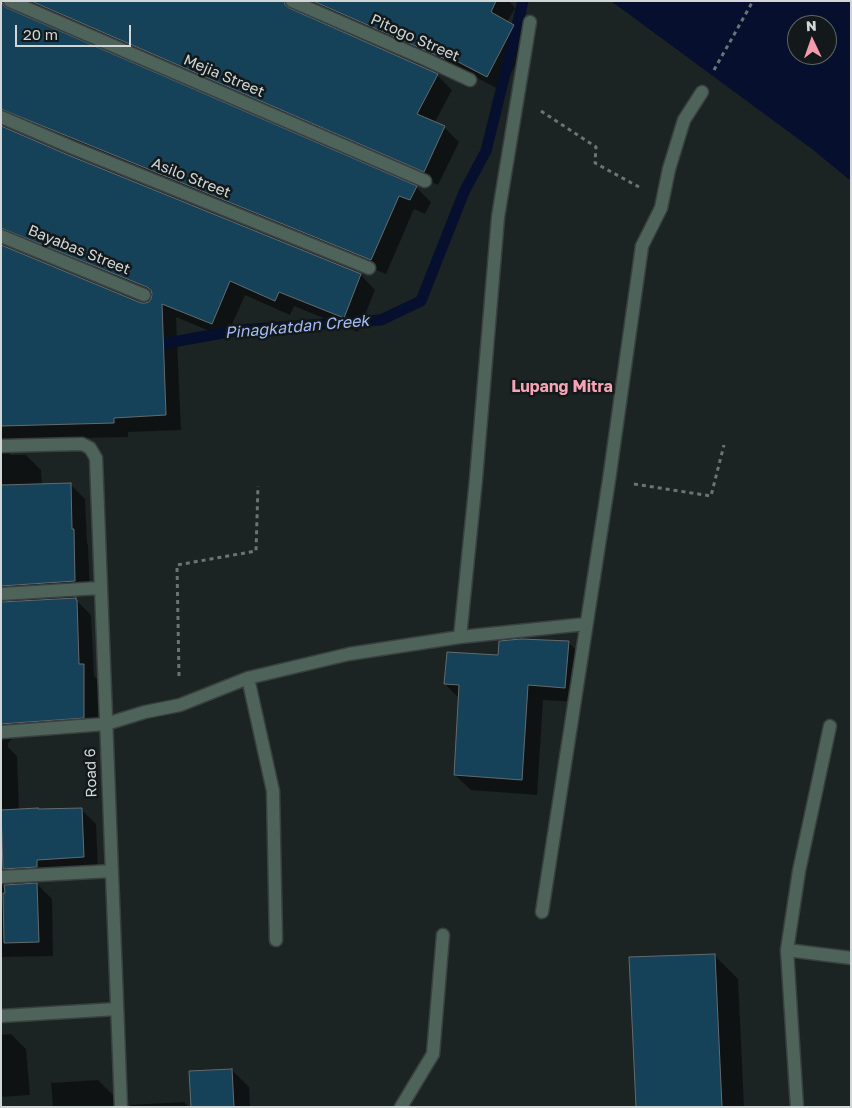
<!DOCTYPE html>
<html>
<head>
<meta charset="utf-8">
<style>
	body { margin:0 }
	#map { position:relative; width:852px; height:1108px; overflow:hidden; background:#1c2323; font-family:"Golos Text",sans-serif }
	canvas { display:block }
	.frame { position:absolute; inset:0; border:2px solid #d1d6d6; pointer-events:none }
	.north { position:absolute; left:787px; top:15px; width:50px; height:50px; box-sizing:border-box; background:#13191a; border:1px solid #5f6565; border-radius:50%; rotate:357deg; font-size:14px; font-weight:700; line-height:20px; text-align:center; color:#d1d6d6 }
	.north::after { content:''; display:block; margin:auto; width:18px; height:22px; background:#f39aac; clip-path:polygon(50% 0,100% 100%,50% 72%,0 100%) }
	.scale { position:absolute; left:15px; top:25px; width:116px; height:22px; box-sizing:border-box; border:2px solid #d1d6d6; border-top:0; padding-left:6px; font-size:15px; line-height:18px; white-space:nowrap; color:#d1d6d6; -webkit-text-stroke:4px #13191a; paint-order:stroke }
</style>
</head>
<body>
<div id="map">
<canvas width="852" height="1108"></canvas>
<div class="frame"></div>
<div class="north">N</div>
<div class="scale">20 m</div>
</div>
<script>
const context = document.querySelector('canvas').getContext('2d');
context.lineJoin = 'round';
function fillPath(path, color) {
  context.fillStyle = color;
  context.fill(path, 'evenodd');
}
function toPath(rows) {
  const path = new Path2D();
  for (const r of rows) {
    path.moveTo(r[0], r[1]);
    for (let i = 2; i < r.length; i += 2) path.lineTo(r[i], r[i + 1]);
  }
  return path;
}
function trace(path, color, width, dash) {
  context.strokeStyle = color;
  context.lineWidth = width;
  context.lineCap = dash ? 'butt' : 'round';
  context.setLineDash(dash || []);
  context.stroke(path);
}
function label(font, color, halo, rows, align = 'center') {
  context.font = font + ' "Golos Text",sans-serif';
  context.lineWidth = 5;
  context.setLineDash([]);
  context.textBaseline = 'middle';
  context.strokeStyle = halo;
  context.fillStyle = color;
  for (const [text, x, y, turn = 0] of rows) {
    context.save();
    context.translate(x, y);
    context.rotate((+turn || 0) * Math.PI / 180);
    context.textAlign = isNaN(turn) ? turn : align;
    if (halo) context.strokeText(text, 0, 0);
    context.fillText(text, 0, 0);
    context.restore();
  }
}
fillPath(toPath([
	[611,1,851,1,851,181,812,149],
	[797,25,827,25,827,55,797,55]
]), '#070f2e');
fillPath(toPath([
	[1,1,509,1,515,8,507,22,514,26,528,40,502,91,462,70,302,9,298,14,437,75,452,90,435,122,444,127,459,142,438,185,29,8,20,9,16,14,416,187,431,202,425,214,414,209,386,274,90,154,11,125,7,130,67,156,361,275,375,290,358,332,294,306,290,315,245,295,226,338,176,317,181,430,128,432,128,437,39,439,40,452,10,452,10,455,26,455,41,470,42,485,70,484,85,499,87,543,88,545,90,596,73,597,90,614,91,616,94,676,98,680,99,732,16,738,12,739,8,743,8,747,17,756,19,810,40,811,81,809,96,824,98,871,51,874,51,881,35,882,52,899,53,956,1,957],
	[20,243,153,298,149,303,141,304,7,249,10,244],
	[568,642,583,657,580,702,543,700,537,795,471,790,455,775,459,698,445,684,499,656],
	[714,955,738,979,744,1107,637,1107],
	[11,1034,26,1049,30,1095,1,1097,1,1035],
	[232,1070,249,1087,250,1107,192,1107],
	[98,1080,115,1097,116,1107,53,1107,51,1083],
	[184,1102,189,1107,130,1107,130,1105]
]), '#0007');
trace(toPath([
	[150,346,240,330,381,320,421,301,464,192,486,151,523,1]
]), '#070f2e', 11);
const building = toPath([
	[1,1,4,6,7,8,417,186,410,200,399,196,371,260,1,109,1,1],
	[31,1,284,1,285,5,289,8,438,74,417,114,445,126,424,172,31,1],
	[313,1,496,1,491,12,514,25,487,77,447,56,445,59,313,1],
	[1,126,68,155,361,274,344,318,279,292,275,301,230,281,212,324,162,304,166,415,114,418,114,423,1,426,1,245,141,303,145,303,149,302,151,299,152,294,151,290,147,287,1,228,1,126],
	[71,483,72,529,74,529,75,581,1,586,1,485,71,483],
	[76,598,76,600,77,600,79,664,84,664,84,718,1,724,1,602,76,598],
	[521,639,569,641,565,688,528,685,522,780,454,775,459,685,444,684,447,652,498,655,499,641,521,639],
	[38,808,38,809,82,808,84,857,37,860,37,867,3,869,1,810,38,808],
	[37,883,39,942,4,943,3,893,5,893,4,885,37,883],
	[715,954,722,1107,636,1107,629,957,715,954],
	[232,1069,234,1107,191,1107,189,1071,232,1069]
]);
fillPath(building, '#154259');
trace(building, '#646a6e', 1);
const service = toPath([
	[248,678,273,791,276,940]
]);
const pedestrian = toPath([
	[642,246,661,208,669,169,684,120,702,92]
]);
const minor = toPath([
	[10,1,425,181],
	[292,1,425,59,470,80],
	[1,117,71,147,369,268],
	[1,236,144,295],
	[1,446,82,444,90,448,96,458,121,1107],
	[1,594,100,588],
	[460,637,476,479,498,217,530,22],
	[1,732,106,724,145,712,180,705,248,678,349,654,460,637,586,624],
	[1,877,112,871],
	[542,912,609,480,642,246],
	[787,950,851,958],
	[1,1016,117,1009],
	[401,1107,433,1054,443,935],
	[797,1107,787,950,799,871,830,726]
]);
trace(service, '#394040', 15);
trace(pedestrian, '#394040', 15);
trace(minor, '#394040', 15);
trace(toPath([
	[714,70,753,1],
	[541,111,596,147,595,163,639,187],
	[634,484,711,496,724,445],
	[179,676,177,565,256,551,258,486]
]), '#6d7373', 3, [4, 4]);
trace(service, '#4e635a', 12);
trace(pedestrian, '#4e635a', 12);
trace(minor, '#4e635a', 12);
label('15px', '#d1d6d6', '#13191a', [
	["Pitogo Street",415,38,24],
	["Mejia Street",224,76,23],
	["Asilo Street",191,178,22],
	["Bayabas Street",79,250,22],
	["Road 6",91,773,-92]
]);
label('italic 16px', '#a4bcfa', '#13191a', [
	["Pinagkatdan Creek",297,327,-5]
]);
label('bold 16px', '#f6a3b3', '#13191a', [
	["Lupang Mitra",562,387]
]);
</script>
</body>
</html>
